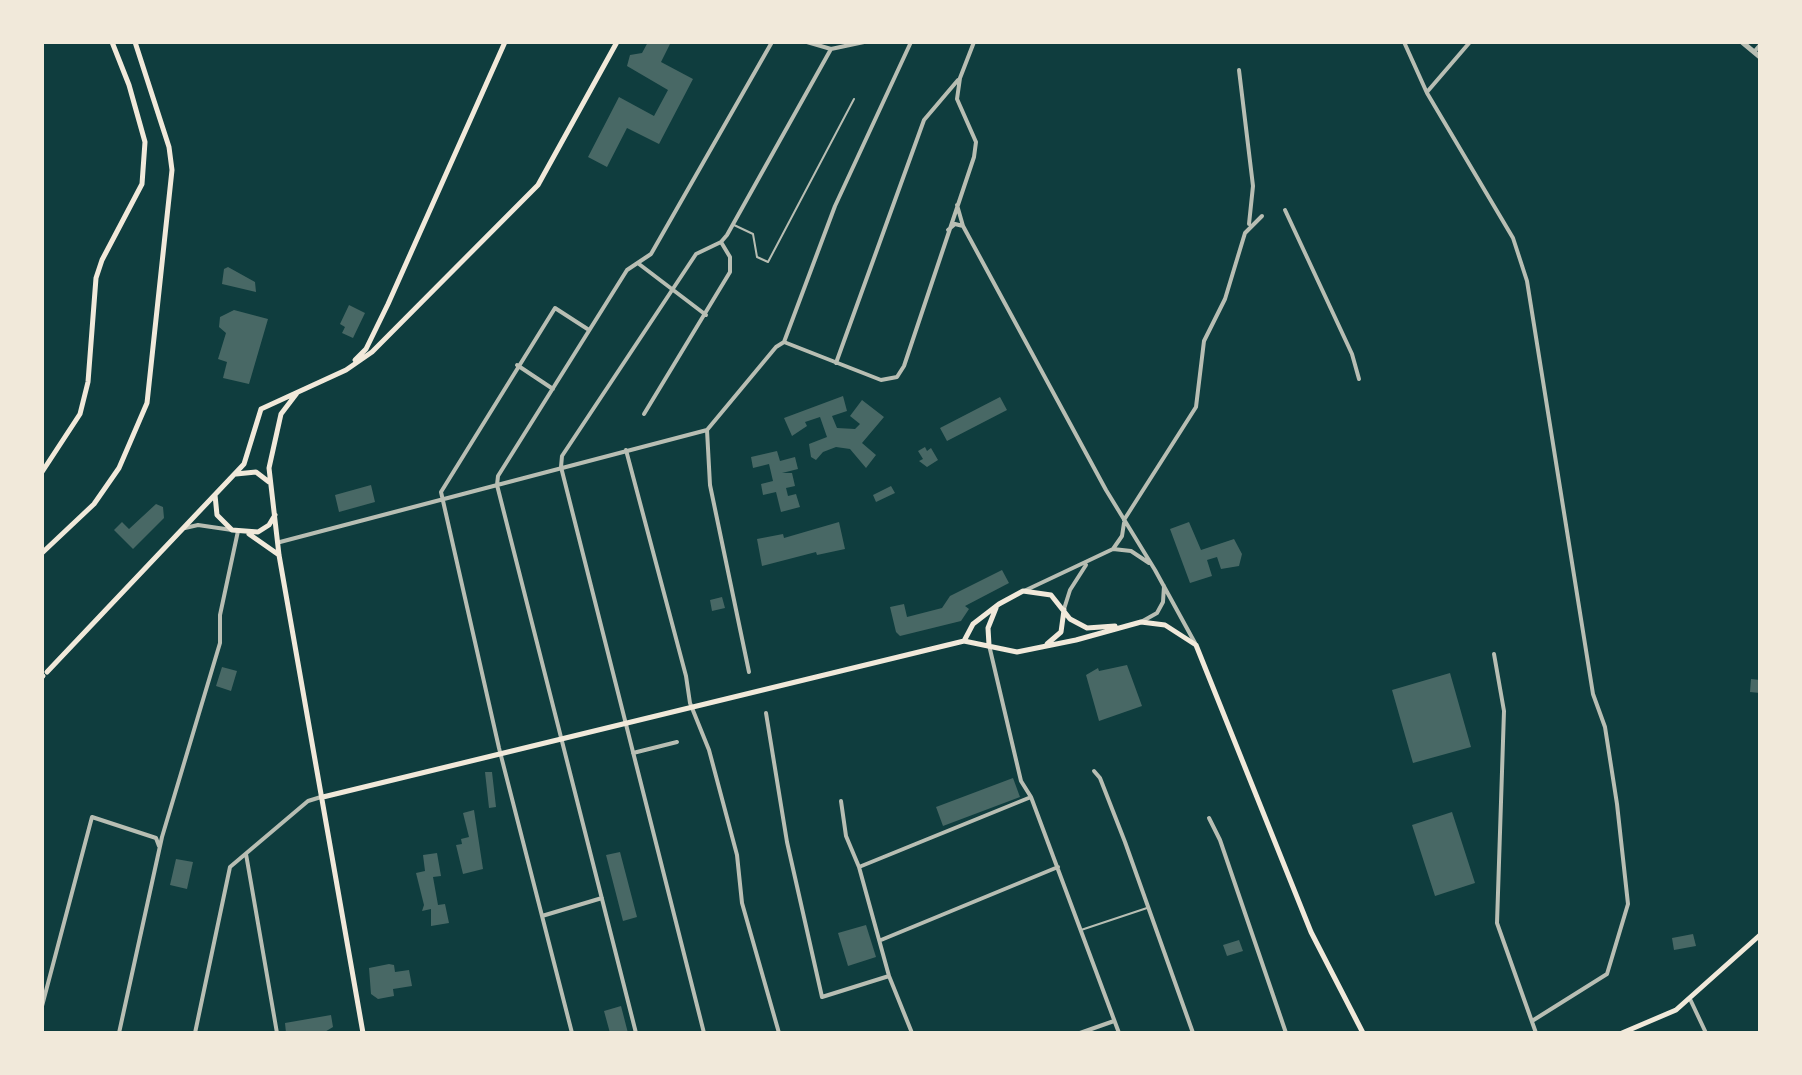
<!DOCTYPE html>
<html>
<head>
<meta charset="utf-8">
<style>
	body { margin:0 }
	#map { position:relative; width:1802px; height:1075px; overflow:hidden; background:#0f3d3e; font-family:"Work Sans",sans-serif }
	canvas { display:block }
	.frame { position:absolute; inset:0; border:44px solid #f1e9da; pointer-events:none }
</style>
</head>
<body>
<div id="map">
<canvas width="1802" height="1075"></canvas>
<div class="frame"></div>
</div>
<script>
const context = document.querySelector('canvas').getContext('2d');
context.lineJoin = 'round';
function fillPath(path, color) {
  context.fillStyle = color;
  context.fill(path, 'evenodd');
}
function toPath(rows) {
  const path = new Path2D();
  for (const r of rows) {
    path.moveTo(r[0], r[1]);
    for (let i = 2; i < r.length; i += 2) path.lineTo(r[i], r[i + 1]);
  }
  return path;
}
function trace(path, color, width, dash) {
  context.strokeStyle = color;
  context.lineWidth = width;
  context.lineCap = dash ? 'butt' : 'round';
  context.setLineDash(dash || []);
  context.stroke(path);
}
fillPath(toPath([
	[648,42,671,42,661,62,693,79,659,144,627,128,607,167,588,157,619,97,654,116,668,90,627,66,630,55,642,53],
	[228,267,255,282,256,292,222,284,224,269],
	[349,305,365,313,353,338,342,333,345,327,340,324],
	[234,310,268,319,249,384,223,378,227,362,218,359,226,333,219,327,220,317],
	[843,396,847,411,832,416,837,428,855,429,860,424,850,416,862,400,884,417,862,443,876,455,866,468,850,449,836,447,823,452,816,460,811,457,809,444,827,437,820,417,805,422,807,426,792,436,784,418],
	[1000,397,1007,410,947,441,940,428],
	[925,447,927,451,931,448,938,460,927,467,919,461,923,459,918,451],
	[777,451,780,461,795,457,798,469,782,473,792,473,795,486,786,488,788,496,796,494,800,507,781,512,776,492,763,495,761,484,773,481,769,464,753,468,751,457],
	[371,485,375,502,339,512,335,495],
	[891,486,895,493,876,502,873,495],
	[156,504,163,507,164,518,133,549,114,530,122,522,129,529],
	[839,522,845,549,817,555,816,552,762,566,757,539,783,534,784,538],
	[1189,522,1201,550,1234,539,1242,554,1239,566,1221,569,1217,557,1207,560,1212,576,1190,583,1170,529],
	[1002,570,1009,583,965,606,969,609,961,621,900,636,896,632,890,607,904,604,907,617,942,608,950,596],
	[722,597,725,608,712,611,710,600],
	[1127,665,1142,706,1099,721,1086,675,1098,668,1099,671],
	[222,667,237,671,231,691,216,686],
	[1450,673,1471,747,1413,763,1392,690],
	[1751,679,1760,680,1760,693,1750,692],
	[485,772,492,772,496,807,489,808],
	[1013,778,1020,797,943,826,936,807],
	[474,810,483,869,463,874,456,845,462,844,461,839,469,837,463,813],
	[1452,812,1475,883,1435,896,1412,825],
	[620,852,637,917,623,921,606,855],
	[437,853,441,876,433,877,438,905,445,904,449,923,431,926,431,909,422,911,424,905,416,873,425,871,423,855],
	[176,859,193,862,187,889,170,885],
	[866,925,876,957,848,966,838,933],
	[1693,934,1696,946,1674,950,1672,938],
	[1239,940,1243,951,1227,956,1223,945],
	[389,964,394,965,395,972,409,970,412,986,393,989,394,996,378,999,371,994,369,968],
	[621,1006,628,1033,610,1033,604,1011],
	[331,1015,333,1027,323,1033,286,1033,285,1023]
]), '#486865');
trace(toPath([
	[734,225,753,234,757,257,768,262,854,99],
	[1081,930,1147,908]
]), '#b8beb3', 2);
trace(toPath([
	[807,42,831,49,864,42],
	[1404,42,1427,93,1513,238,1527,281,1593,694,1605,727,1617,804,1628,904,1607,974,1532,1021],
	[1754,52,1760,45],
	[1239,70,1253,186,1249,224],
	[1427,92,1470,42],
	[957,205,963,226,1106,490,1155,570],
	[1285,210,1352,354,1359,379],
	[948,230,955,224,963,226],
	[639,264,706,315],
	[784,342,881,380,897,377,904,366,974,157,976,142,957,99,960,78,974,42],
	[784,342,835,206,911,42],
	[836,363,924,120,958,80],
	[517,365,553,389],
	[644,414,730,272,730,257,721,242],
	[707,430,710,485,749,672],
	[626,450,686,676,690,703,709,750,737,855,742,903,779,1033],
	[1124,520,1196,407,1204,341,1225,299,1245,233,1262,216],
	[185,528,198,525,232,530],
	[280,542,707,430,776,347,784,342],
	[1113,549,1122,536,1124,523],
	[1155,570,1195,643],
	[1024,591,1113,549,1131,551,1149,563],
	[1064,609,1070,590,1086,565],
	[1141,622,1157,613,1163,602,1164,586],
	[989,645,1021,781,1031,797,1119,1033],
	[1494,654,1504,711,1497,923,1536,1033],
	[766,713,787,842,822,997,889,976],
	[633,753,677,742],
	[1094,771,1100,778,1125,842,1193,1033],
	[841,801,846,836,859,867,889,976,912,1033],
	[1209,818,1220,840,1286,1033],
	[246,854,277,1033],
	[859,867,1031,797],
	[542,916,602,898],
	[881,940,1058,867],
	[1690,999,1706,1033],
	[42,1006,92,817,156,838,159,846],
	[119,1033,162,837,220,643,220,615,238,531],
	[195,1033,230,867,308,801,321,797],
	[572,1033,499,748,441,492,555,308,589,330],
	[636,1033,497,485,498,476,627,270,651,254,772,42],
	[704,1033,561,467,562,456,696,254,721,242,727,235,831,49],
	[1080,1033,1114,1021]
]), '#b8beb3', 4);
trace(toPath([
	[1742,42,1760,57]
]), '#b8beb3', 5);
trace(toPath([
	[355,360,366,349,388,304,505,42],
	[297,393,281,414,269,468,279,555,363,1033],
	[42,472,80,414,88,382,96,278,102,260,142,184,145,142,129,85,112,42],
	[236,474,256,472,269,482],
	[215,495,217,515,232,530,258,532,269,525,275,515],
	[249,534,279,555],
	[42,553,94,504,119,468,147,403,172,170,169,147,135,42],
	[1141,622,1165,625,1196,645,1311,932,1363,1033],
	[964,641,973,624,999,604,1023,591,1051,595,1070,619,1087,628,1115,626],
	[1047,644,1061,632,1064,610],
	[989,645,988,628,996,608],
	[47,672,244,464,261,409,346,370,372,352,538,185,617,42],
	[42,677,43,676],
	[323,797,964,641,1017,652,1076,640,1141,622],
	[1622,1033,1676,1010,1760,935]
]), '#f1e9da', 5);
</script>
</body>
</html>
